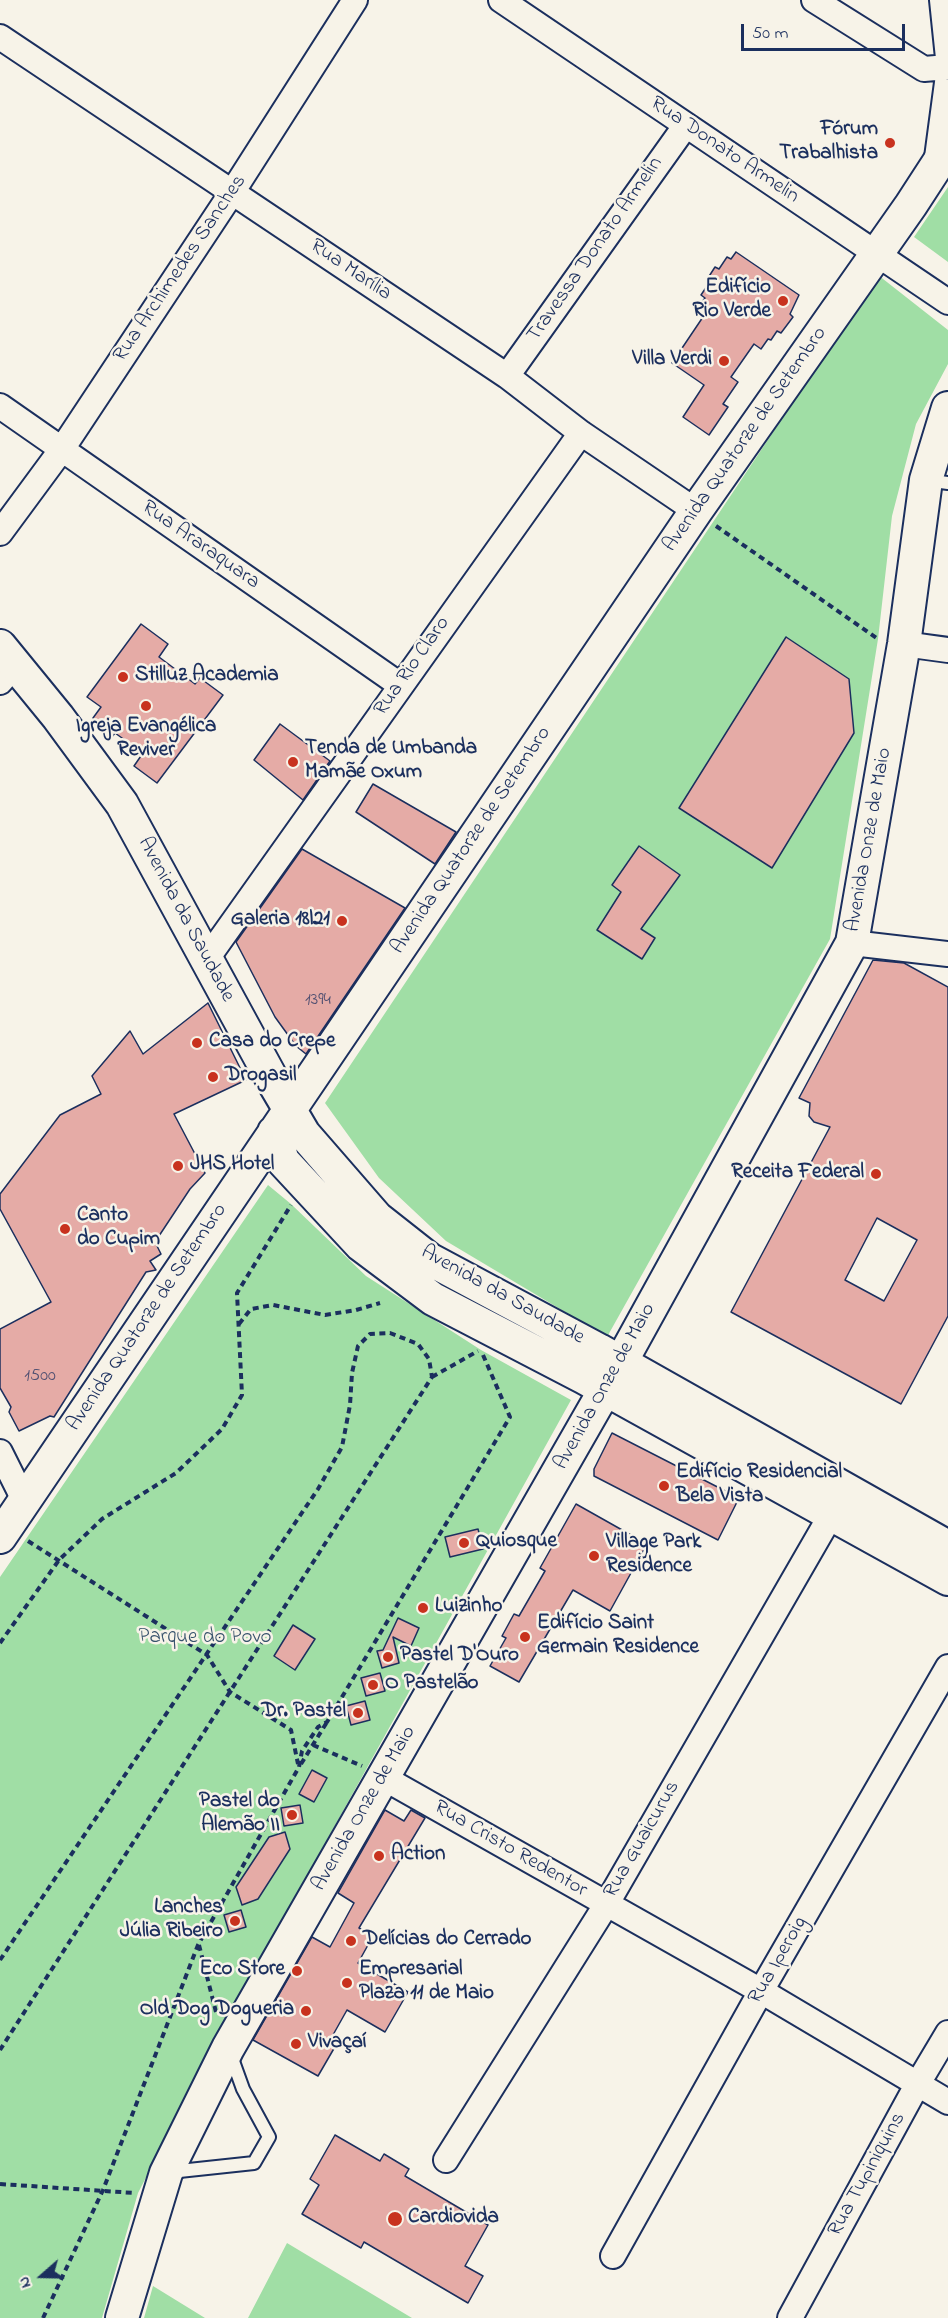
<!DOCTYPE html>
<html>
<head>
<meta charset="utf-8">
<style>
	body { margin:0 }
	#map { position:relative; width:948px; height:2318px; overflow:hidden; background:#f7f3e8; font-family:"Indie Flower",sans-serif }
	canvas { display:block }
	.north { position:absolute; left:12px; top:2246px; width:60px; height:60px; -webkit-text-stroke:4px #f7f3e8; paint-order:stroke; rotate:250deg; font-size:16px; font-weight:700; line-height:24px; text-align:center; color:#1b2f5e }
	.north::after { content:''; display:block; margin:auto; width:21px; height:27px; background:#1b2f5e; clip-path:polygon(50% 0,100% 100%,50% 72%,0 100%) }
	.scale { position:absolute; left:741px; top:24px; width:164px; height:27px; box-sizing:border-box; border:3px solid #1b2f5e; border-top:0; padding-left:8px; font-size:18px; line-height:21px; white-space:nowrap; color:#1b2f5e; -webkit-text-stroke:4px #f7f3e8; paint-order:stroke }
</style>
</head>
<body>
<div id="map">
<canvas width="948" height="2318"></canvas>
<div class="north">N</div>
<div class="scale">50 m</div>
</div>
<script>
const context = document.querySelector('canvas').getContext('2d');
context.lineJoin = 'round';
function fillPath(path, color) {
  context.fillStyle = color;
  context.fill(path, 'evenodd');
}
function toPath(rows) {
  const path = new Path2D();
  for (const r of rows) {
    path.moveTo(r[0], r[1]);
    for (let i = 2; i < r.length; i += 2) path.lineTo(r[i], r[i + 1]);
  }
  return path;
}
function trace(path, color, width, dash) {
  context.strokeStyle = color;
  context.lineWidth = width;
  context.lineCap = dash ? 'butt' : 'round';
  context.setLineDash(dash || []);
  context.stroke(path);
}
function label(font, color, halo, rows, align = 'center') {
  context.font = font + ' "Indie Flower",sans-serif';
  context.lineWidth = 5;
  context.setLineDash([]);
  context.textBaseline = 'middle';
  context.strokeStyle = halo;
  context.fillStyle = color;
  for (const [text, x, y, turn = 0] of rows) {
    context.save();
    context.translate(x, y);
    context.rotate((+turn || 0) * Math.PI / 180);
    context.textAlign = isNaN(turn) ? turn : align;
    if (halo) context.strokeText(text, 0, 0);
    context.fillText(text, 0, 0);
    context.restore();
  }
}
fillPath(toPath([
	[948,187,948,262,914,237],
	[878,275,948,330,948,364,916,424,892,516,878,639,830,939,607,1337,446,1241,379,1178,325,1103],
	[268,1185,291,1204,366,1276,481,1350,571,1400,221,2031,138,2193,102,2318,0,2318,0,1577],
	[287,2243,412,2318,248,2318],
	[153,2286,205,2318,144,2318]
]), '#a0dea5');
const building = toPath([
	[736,252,799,295,790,314,793,317,781,333,777,331,771,340,768,339,761,349,754,344,731,377,738,382,723,404,728,407,709,435,683,417,704,385,672,363,707,311,699,306,705,298,701,295,709,283,706,281,715,267,719,269,727,257,731,259,736,252],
	[141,624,168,644,159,657,195,684,200,678,223,695,157,783,134,766,143,753,115,733,111,738,103,732,93,718,101,707,87,697,141,624],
	[786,637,849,679,854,733,772,868,679,808,786,637],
	[280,724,330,761,303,800,254,760,280,724],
	[373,784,456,832,435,864,356,812,373,784],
	[639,846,680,875,641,929,655,938,642,959,597,930,621,892,612,885,639,846],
	[302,849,405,908,306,1054,296,1046,275,1017,236,942,302,849],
	[873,960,904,963,948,987,948,1316,901,1404,731,1312,830,1127,814,1122,809,1116,810,1103,799,1098,873,960],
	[877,1218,917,1240,884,1301,845,1280,877,1218],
	[208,1003,246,1080,174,1114,205,1173,190,1189,155,1242,161,1254,150,1261,156,1270,146,1272,54,1417,50,1416,19,1431,9,1412,11,1407,0,1388,0,1329,51,1302,0,1209,0,1194,60,1115,101,1094,92,1076,130,1031,143,1054,208,1003],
	[612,1433,739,1498,718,1540,594,1476,594,1469,612,1433],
	[576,1504,647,1544,610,1611,573,1590,519,1682,490,1666,506,1638,502,1636,514,1614,519,1616,545,1571,540,1568,576,1504],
	[478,1529,483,1549,450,1557,445,1537,478,1529],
	[398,1618,419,1628,411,1646,393,1637,399,1663,382,1668,377,1651,383,1650,398,1618],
	[293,1625,315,1639,295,1670,274,1656,293,1625],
	[380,1673,385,1691,366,1696,361,1678,380,1673],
	[365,1701,370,1720,351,1725,346,1706,365,1701],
	[312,1770,327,1778,314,1802,299,1794,312,1770],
	[300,1805,303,1823,284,1826,281,1808,300,1805],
	[385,1810,404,1821,411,1810,425,1818,359,1928,373,1936,358,1963,408,1992,385,2032,347,2010,329,2042,336,2045,318,2076,253,2040,312,1937,330,1947,354,1903,338,1893,385,1810],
	[285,1832,290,1849,258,1899,242,1905,236,1887,269,1837,285,1832],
	[241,1910,246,1927,229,1932,224,1915,241,1910],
	[335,2135,380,2161,384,2154,409,2169,405,2176,488,2225,465,2266,483,2276,468,2303,364,2242,361,2248,302,2214,319,2185,310,2179,335,2135]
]);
fillPath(building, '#e5aba6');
trace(building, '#1b2f5e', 1.5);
const service = toPath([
	[926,480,948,483],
	[170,2172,254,2163,269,2137,243,2089,230,2053]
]);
const minor = toPath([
	[501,0,948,302],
	[814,0,924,69,948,67],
	[942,0,948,58],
	[0,37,507,376,581,433,696,511],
	[936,165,948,75],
	[507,376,686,125],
	[0,406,400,685],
	[0,533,62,449,233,191,355,0],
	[904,644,948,650],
	[0,682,15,665],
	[852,943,948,954],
	[206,960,581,433],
	[0,1452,24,1500],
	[384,1778,761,1991,948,2102],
	[446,2160,606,1905,831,1515],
	[613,2256,761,1991,948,1667],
	[790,2318,917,2085,948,2033]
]);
const tertiary = toPath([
	[0,646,58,717,122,804,274,1083,304,1134,377,1218,429,1259,599,1350,948,1547],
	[274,1132,283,1161,361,1245,433,1299,583,1377,948,1579],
	[0,1537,696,511,911,205,948,148],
	[122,2318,166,2173,228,2048,621,1362,852,943,904,644,926,480,948,408]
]);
trace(service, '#1b2f5e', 16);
trace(minor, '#1b2f5e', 28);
trace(tertiary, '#1b2f5e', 36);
trace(toPath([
	[716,526,878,639],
	[239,1324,251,1309,273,1305,325,1315,356,1310,380,1303],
	[432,1377,478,1351],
	[28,1541,207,1655,230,1692,291,1730,298,1764],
	[0,1643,59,1560,102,1519,176,1473,222,1429,242,1395,237,1293,291,1205],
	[313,1745,362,1766],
	[301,1764,327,1722],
	[199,1945,217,2016],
	[0,1960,318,1489,342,1447,350,1405,352,1373,358,1346,370,1334,390,1333,418,1344,429,1359,432,1377,0,2050],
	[0,2184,135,2193],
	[43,2318,103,2190,198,1945,299,1767,302,1751,318,1727,327,1722,510,1417,483,1355]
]), '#1b2f5e', 4, [6, 4.5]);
trace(service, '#f7f3e8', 12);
trace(minor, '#f7f3e8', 24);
trace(tertiary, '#f7f3e8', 32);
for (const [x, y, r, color] of [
	[890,143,6,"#c8321e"],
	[783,301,6,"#c8321e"],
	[724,361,6,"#c8321e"],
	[123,677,6,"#c8321e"],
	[146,706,6,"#c8321e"],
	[293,762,6,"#c8321e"],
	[342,921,6,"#c8321e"],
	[197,1043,6,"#c8321e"],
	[213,1077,6,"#c8321e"],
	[178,1166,6,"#c8321e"],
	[876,1174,6,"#c8321e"],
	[65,1229,6,"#c8321e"],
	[664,1486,6,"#c8321e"],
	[464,1543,6,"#c8321e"],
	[594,1556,6,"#c8321e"],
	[423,1608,6,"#c8321e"],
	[525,1637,6,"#c8321e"],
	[388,1657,6,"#c8321e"],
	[373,1685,6,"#c8321e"],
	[358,1713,6,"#c8321e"],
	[292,1815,6,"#c8321e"],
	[379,1856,6,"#c8321e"],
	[235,1921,6,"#c8321e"],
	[351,1941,6,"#c8321e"],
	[297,1971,6,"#c8321e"],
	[347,1983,6,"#c8321e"],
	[306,2011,6,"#c8321e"],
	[296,2044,6,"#c8321e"],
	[395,2219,8,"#c8321e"]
]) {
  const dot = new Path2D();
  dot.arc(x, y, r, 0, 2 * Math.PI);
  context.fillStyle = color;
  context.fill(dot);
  trace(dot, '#f7f3e8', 2);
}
label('18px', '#4e4e70', null, [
	["1394",318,1001],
	["1500",40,1377]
]);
label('bold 21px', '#1b2f5e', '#f7f3e8', [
	["Fórum",878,131,"right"],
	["Trabalhista",878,155,"right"],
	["Edifício",771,289,"right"],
	["Rio Verde",771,313,"right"],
	["Villa Verdi",712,361,"right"],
	["Stilluz Academia",135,677],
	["Igreja Evangélica",146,728,"center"],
	["Reviver",146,752,"center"],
	["Tenda de Umbanda",305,750],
	["Mamãe Oxum",305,774],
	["Galeria 18|21",330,921,"right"],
	["Casa do Crepe",209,1043],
	["Drogasil",225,1077],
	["JHS Hotel",190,1166],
	["Receita Federal",864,1174,"right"],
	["Canto",77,1217],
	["do Cupim",77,1241],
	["Edifício Residencial",676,1474],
	["Bela Vista",676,1498],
	["Quiosque",476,1543],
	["Village Park",606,1544],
	["Residence",606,1568],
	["Luizinho",435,1608],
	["Edifício Saint",537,1625],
	["Germain Residence",537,1649],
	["Pastel D'Ouro",400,1657],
	["O Pastelão",385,1685],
	["Dr. Pastel",346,1713,"right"],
	["Pastel do",280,1803,"right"],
	["Alemão II",280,1827,"right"],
	["Action",391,1856],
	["Lanches",223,1909,"right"],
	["Júlia Ribeiro",223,1933,"right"],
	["Delícias do Cerrado",363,1941],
	["Eco Store",285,1971,"right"],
	["Empresarial",359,1971],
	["Plaza 11 de Maio",359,1995],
	["Old Dog Dogueria",294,2011,"right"],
	["Vivaçaí",308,2044],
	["Cardiovida",408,2219]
], 'left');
label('21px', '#1b2f5e', '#f7f3e8', [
	["Rua Donato Armelin",724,151,34],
	["Travessa Donato Armelin",596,250,-55],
	["Rua Archimedes Sanches",181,269,-56],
	["Rua Marília",350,271,34],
	["Avenida Quatorze de Setembro",746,440,-55],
	["Rua Araraquara",200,546,35],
	["Rua Rio Claro",413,667,-55],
	["Avenida Onze de Maio",870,840,-80],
	["Avenida Quatorze de Setembro",472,841,-56],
	["Avenida da Saudade",185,920,62],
	["Avenida da Saudade",502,1296,29],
	["Avenida Quatorze de Setembro",148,1318,-56],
	["Avenida Onze de Maio",606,1387,-61],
	["Avenida Onze de Maio",365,1809,-60],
	["Rua Guaicurus",643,1840,-60],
	["Rua Cristo Redentor",510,1850,30],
	["Rua Iperoig",779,1961,-60],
	["Rua Tupiniquins",868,2175,-61]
]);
label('21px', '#36526c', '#f7f3e8', [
	["Parque do Povo",205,1639]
]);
</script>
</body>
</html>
